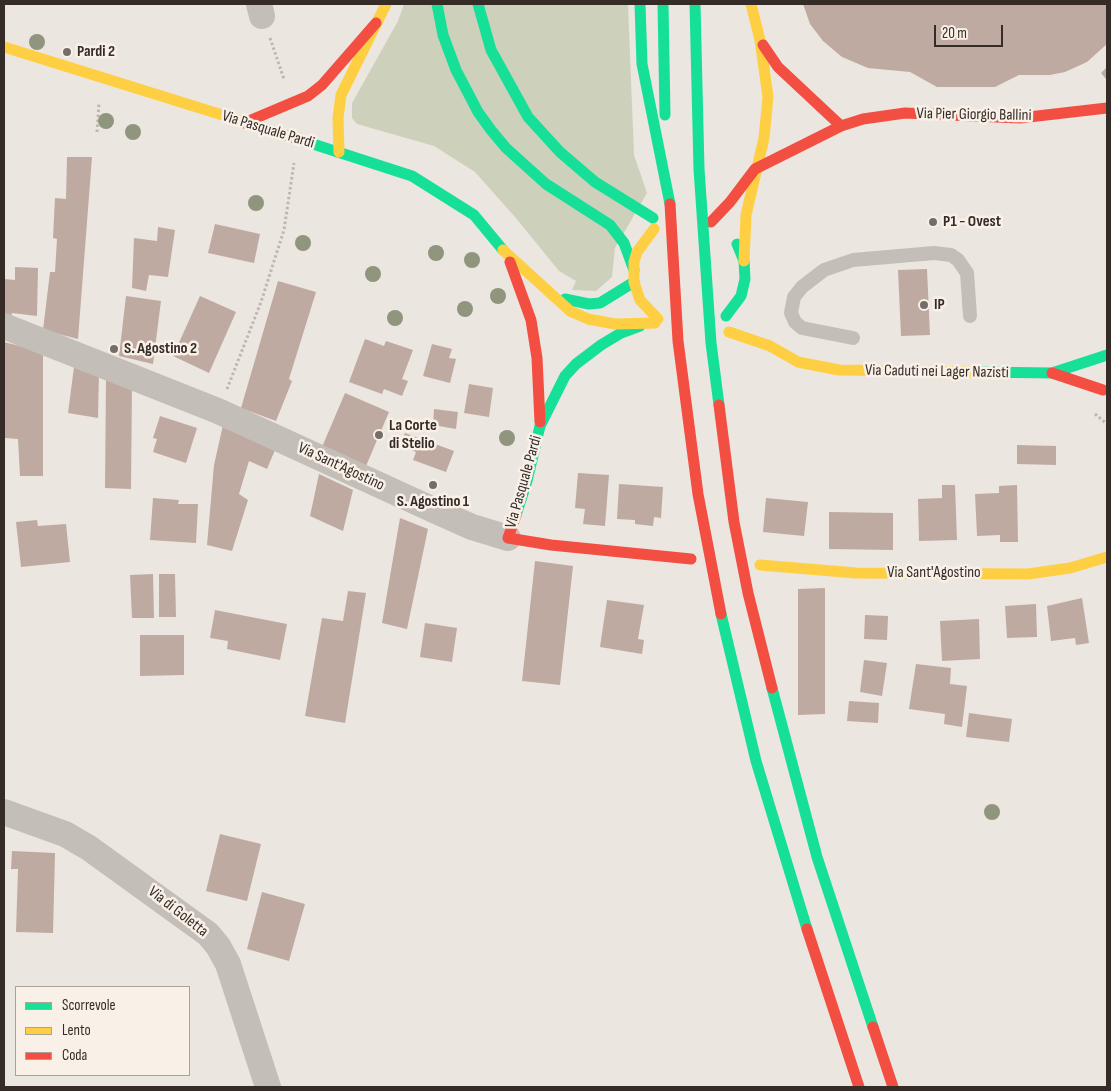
<!DOCTYPE html>
<html>
<head>
<meta charset="utf-8">
<style>
	body { margin:0 }
	#map { position:relative; width:1111px; height:1091px; overflow:hidden; background:#ece6e0; font-family:"Sofia Sans Condensed",sans-serif }
	canvas { display:block }
	.frame { position:absolute; inset:0; border:5px solid #352c28; pointer-events:none }
	.legend { position:absolute; left:15px; top:986px; width:175px; height:90px; box-sizing:border-box; background:#f9f0e7; border:1px solid #aba29b; margin:0; padding:6px 9px; list-style:none; font-size:15px; color:#352c28 }
	.legend li { display:flex; align-items:center; gap:10px; height:25px }
	.legend b { width:25px; border:1px solid #aba29b }
	.scale { position:absolute; left:934px; top:25px; width:69px; height:22px; box-sizing:border-box; border:2px solid #352c28; border-top:0; padding-left:6px; font-size:15px; line-height:18px; white-space:nowrap; color:#352c28; -webkit-text-stroke:4px #f9f0e7; paint-order:stroke }
</style>
</head>
<body>
<div id="map">
<canvas width="1111" height="1091"></canvas>
<div class="frame"></div>
<ul class="legend">
<li><b style="height:6px;background:#16e098"></b>Scorrevole</li>
<li><b style="height:6px;background:#ffcf43"></b>Lento</li>
<li><b style="height:6px;background:#f24e42"></b>Coda</li>
</ul>
<div class="scale">20 m</div>
</div>
<script>
const context = document.querySelector('canvas').getContext('2d');
context.lineJoin = 'round';
function fillPath(path, color) {
  context.fillStyle = color;
  context.fill(path, 'evenodd');
}
function toPath(rows) {
  const path = new Path2D();
  for (const r of rows) {
    path.moveTo(r[0], r[1]);
    for (let i = 2; i < r.length; i += 2) path.lineTo(r[i], r[i + 1]);
  }
  return path;
}
function trace(path, color, width, dash) {
  context.strokeStyle = color;
  context.lineWidth = width;
  context.lineCap = dash ? 'butt' : 'round';
  context.setLineDash(dash || []);
  context.stroke(path);
}
function label(font, color, halo, rows, align = 'center') {
  context.font = font + ' "Sofia Sans Condensed",sans-serif';
  context.lineWidth = 5;
  context.setLineDash([]);
  context.textBaseline = 'middle';
  context.strokeStyle = halo;
  context.fillStyle = color;
  for (const [text, x, y, turn = 0] of rows) {
    context.save();
    context.translate(x, y);
    context.rotate((+turn || 0) * Math.PI / 180);
    context.textAlign = isNaN(turn) ? turn : align;
    if (halo) context.strokeText(text, 0, 0);
    context.fillText(text, 0, 0);
    context.restore();
  }
}
fillPath(toPath([
	[404,4,628,4,634,155,647,193,615,248,612,277,596,291,572,290,576,281,559,271,515,217,475,172,434,146,357,124,352,118,352,103,398,21]
]), '#cdd1bb');
fillPath(toPath([
	[803,4,1107,4,1107,44,1087,62,1065,72,1050,75,1019,75,995,87,937,87,910,72,868,68,842,57,823,41,810,24],
	[1107,67,1107,80,1101,73],
	[67,157,92,157,78,339,43,330,50,272,55,272,57,239,53,238,55,198,66,199],
	[215,224,260,234,254,263,208,253],
	[158,227,175,230,168,277,149,275,146,291,132,288,134,238,157,241],
	[15,267,38,268,37,316,12,313,11,317,4,315,4,279,15,280],
	[927,269,930,335,901,336,898,270],
	[278,281,316,292,289,379,292,381,276,421,241,408],
	[126,296,161,301,153,364,119,356],
	[200,296,236,312,209,373,173,356],
	[365,339,384,346,386,341,413,350,402,379,408,381,402,396,384,389,382,394,349,382],
	[4,342,43,352,43,476,20,476,18,439,5,438],
	[432,344,452,349,449,358,456,359,450,383,423,376],
	[74,367,99,372,98,418,68,413],
	[106,379,132,383,131,489,105,488],
	[469,384,493,388,489,417,464,413],
	[345,393,389,412,366,466,322,447],
	[434,409,458,412,456,429,433,425],
	[160,416,197,428,186,463,153,452,157,439,153,438],
	[223,425,275,450,267,469,249,461,239,494,248,500,232,551,207,545,214,465],
	[405,433,454,451,446,472,413,460,416,452,400,446],
	[1017,445,1056,446,1056,465,1017,464],
	[578,473,609,475,605,526,583,524,585,509,575,508],
	[319,474,353,490,343,531,310,516],
	[619,484,663,487,661,518,654,517,653,526,635,524,635,520,617,519],
	[942,485,955,485,957,540,919,541,918,499,942,498],
	[1017,485,1018,542,1000,542,1000,535,977,536,975,494,999,493,999,486],
	[153,498,179,500,178,504,198,504,196,543,150,540],
	[766,498,808,502,804,536,763,532],
	[829,512,893,513,893,550,829,549],
	[400,518,428,529,407,629,382,623],
	[37,520,38,526,66,524,70,562,21,567,16,522],
	[535,561,573,566,560,685,522,681],
	[153,574,154,618,132,618,130,575],
	[159,574,175,574,176,617,159,617],
	[825,588,825,714,798,715,798,589],
	[348,591,366,593,345,723,305,716,322,618,343,621],
	[1082,598,1089,643,1076,645,1075,638,1051,641,1047,606],
	[607,600,644,605,638,639,644,640,642,654,600,647],
	[1036,604,1037,637,1007,638,1005,606],
	[215,610,287,624,280,660,227,649,228,641,210,638],
	[865,615,888,616,887,640,864,639],
	[979,619,980,659,942,661,940,621],
	[425,623,457,628,452,662,420,657],
	[140,635,184,635,184,675,140,676],
	[864,660,887,663,882,696,860,692],
	[916,664,951,668,950,684,967,686,962,727,944,724,945,714,909,709],
	[849,701,879,703,878,723,847,721],
	[969,713,1012,719,1009,742,966,737],
	[220,834,261,844,247,901,206,891],
	[12,851,55,853,53,933,16,932,18,869,11,869],
	[262,892,305,904,289,961,247,949]
]), '#bfaaa2');
trace(toPath([
	[270,38,284,79],
	[97,132,99,103],
	[227,389,261,302,284,230,294,163],
	[1095,414,1107,424]
]), '#bdb7b2', 3, [2.5, 2.5]);
trace(toPath([
	[853,338,802,328,795,322,791,313,794,297,802,287,824,270,853,260,934,253,951,255,958,260,967,273,970,316]
]), '#c4beb9', 14);
trace(toPath([
	[259,4,262,16],
	[4,326,218,411,438,512,472,527,508,538],
	[4,812,65,834,89,848,208,934,218,946,228,964,268,1087]
]), '#c4beb9', 26);
trace(toPath([
	[437,4,443,35,456,70,478,112,491,130,506,148,546,184,610,225,624,243,634,270],
	[478,4,491,50,528,117,560,152,595,182,653,218],
	[640,4,642,64,670,204],
	[663,4,665,115],
	[248,123,412,176,474,215,503,250],
	[565,299,589,304,600,303,634,282],
	[726,316,741,296,745,279,744,261,737,244],
	[979,372,1052,373,1107,355],
	[516,515,527,481,540,426,565,376,576,364,601,345,621,333,640,326]
]), '#16e098', 11);
trace(toPath([
	[4,47,248,123],
	[339,152,338,118,341,95,386,4],
	[654,229,637,252,634,262,634,282,640,300,658,319],
	[503,250,570,311,588,319,615,324,655,323],
	[744,261,746,215,764,138,768,97,760,40,751,4],
	[729,332,770,346,798,362,839,370,979,372],
	[760,565,856,573,1028,574,1070,568,1107,557]
]), '#ffcf43', 11);
trace(toPath([
	[763,45,778,67,841,126],
	[244,123,308,96,322,85,376,23],
	[711,222,730,202,755,169,841,126,863,119,905,113,1020,118,1107,108],
	[510,262,531,320,537,358,540,422],
	[1052,373,1103,390],
	[516,515,508,538,551,545,691,559]
]), '#f24e42', 11);
trace(toPath([
	[695,4,699,169,711,343,719,405],
	[721,614,756,761,807,929],
	[772,688,817,857,873,1027]
]), '#16e098', 11);
trace(toPath([
	[670,204,678,341,698,494,721,614],
	[719,405,734,522,748,593,772,688],
	[807,929,859,1087],
	[873,1027,893,1087]
]), '#f24e42', 11);
context.fillStyle = '#90957d';
for (const [x, y] of [
	[37,42],
	[106,121],
	[133,132],
	[256,203],
	[303,243],
	[436,253],
	[472,260],
	[373,274],
	[498,296],
	[465,309],
	[395,318],
	[507,438],
	[992,812]
]) {
  context.beginPath();
  context.arc(x, y, 8, 0, 2 * Math.PI);
  context.fill();
}
for (const [x, y, r, color] of [
	[67,52,5,"#756d68"],
	[933,222,5,"#756d68"],
	[924,305,5,"#756d68"],
	[114,349,5,"#756d68"],
	[379,435,5,"#756d68"],
	[433,485,5,"#756d68"]
]) {
  const dot = new Path2D();
  dot.arc(x, y, r, 0, 2 * Math.PI);
  context.fillStyle = color;
  context.fill(dot);
  trace(dot, '#f9f0e7', 2);
}
label('bold 16px', '#352c28', '#f9f0e7', [
	["Pardi 2",77,52],
	["P1 - Ovest",943,222],
	["IP",934,305],
	["S. Agostino 2",124,349],
	["La Corte",389,426],
	["di Stelio",389,444],
	["S. Agostino 1",433,502,"center"]
], 'left');
label('16px', '#352c28', '#f9f0e7', [
	["Via Pier Giorgio Ballini",974,115,1],
	["Via Pasquale Pardi",268,130,17],
	["Via Caduti nei Lager Nazisti",937,372,1],
	["Via Sant'Agostino",341,467,25],
	["Via Pasquale Pardi",524,482,-74],
	["Via Sant'Agostino",934,573],
	["Via di Goletta",178,912,38]
]);
</script>
</body>
</html>
